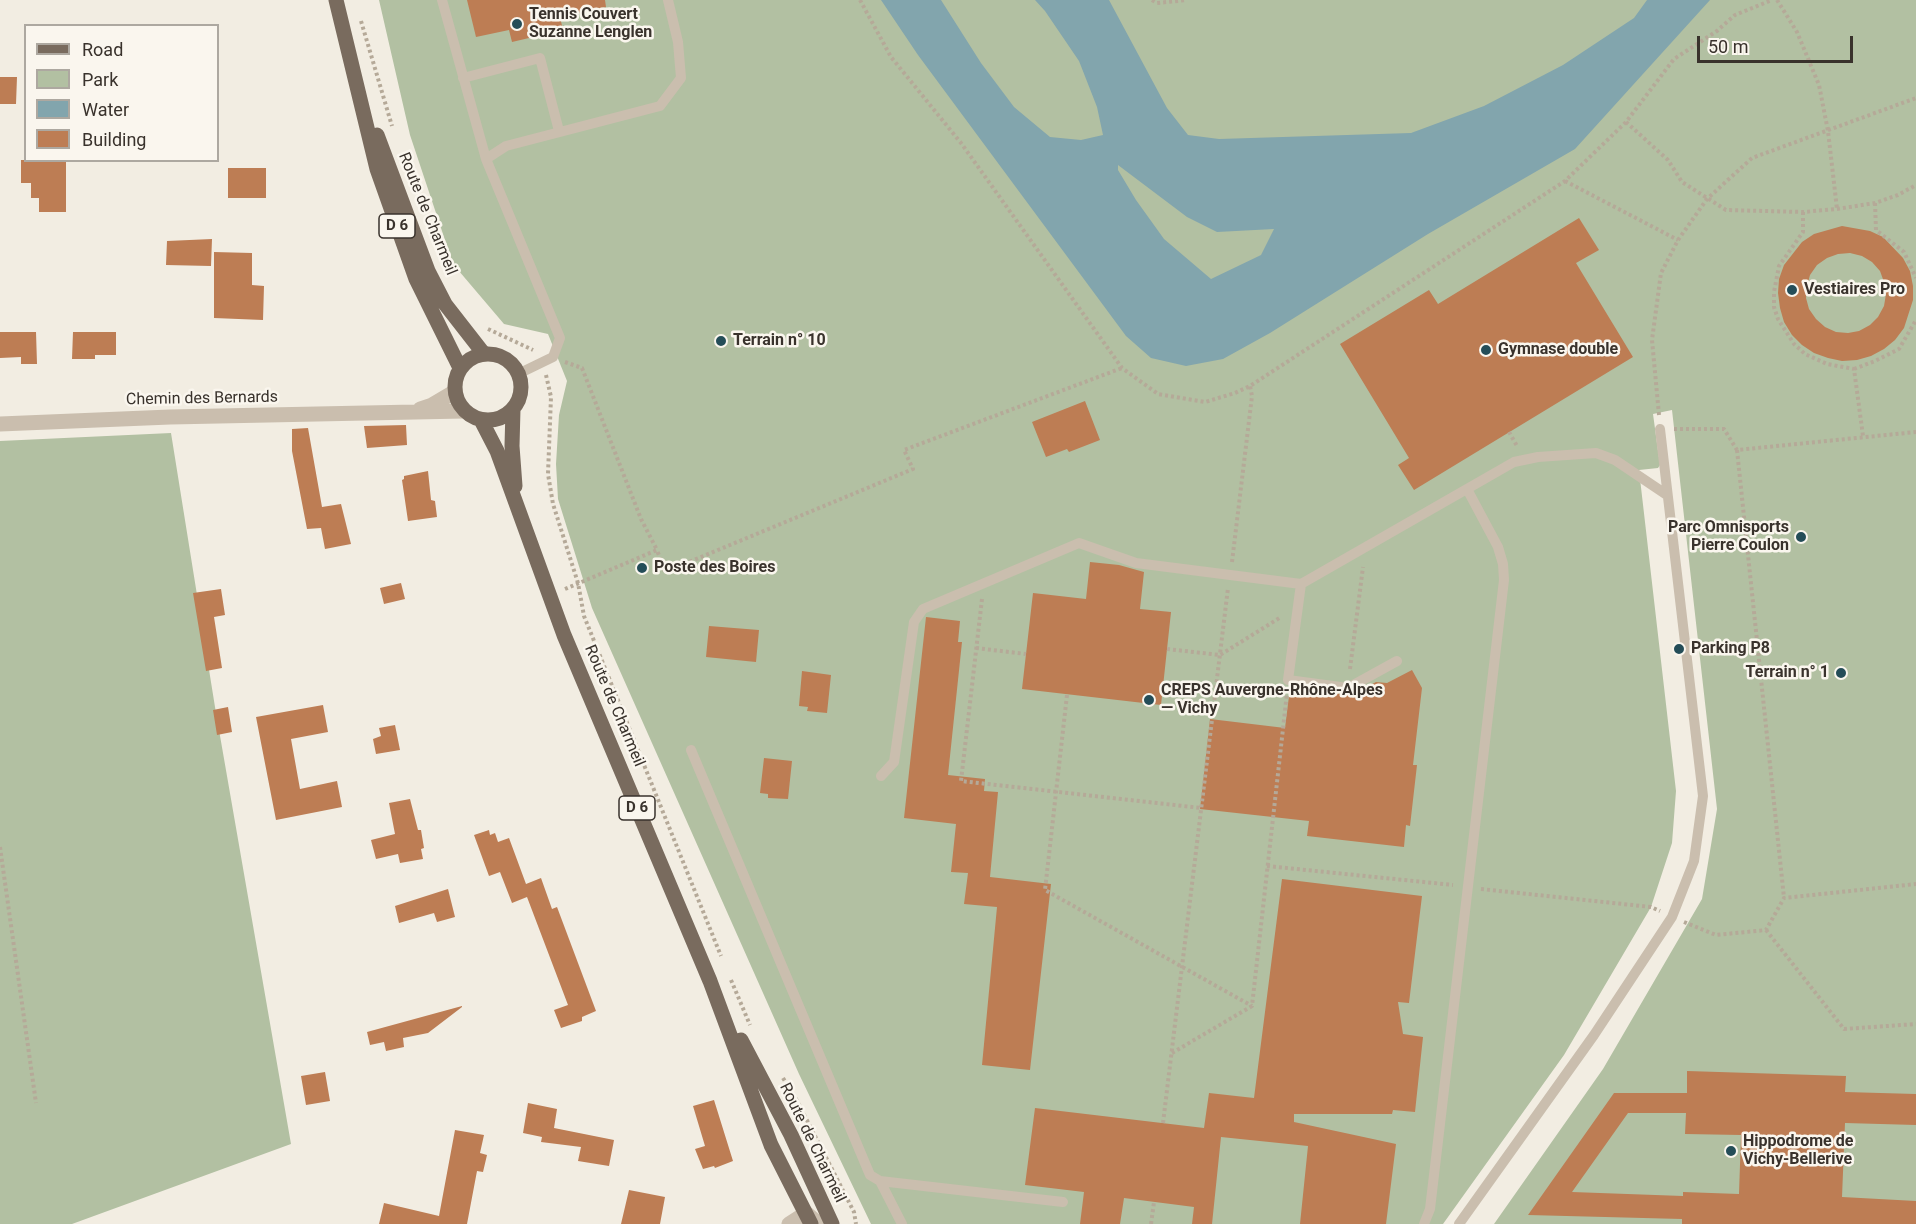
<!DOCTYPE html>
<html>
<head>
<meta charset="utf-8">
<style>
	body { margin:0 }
	#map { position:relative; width:1916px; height:1224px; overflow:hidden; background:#f2ede2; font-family:Roboto,sans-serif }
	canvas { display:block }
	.legend { position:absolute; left:24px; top:24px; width:195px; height:138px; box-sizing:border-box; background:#faf6ee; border:2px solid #ada8a0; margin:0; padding:8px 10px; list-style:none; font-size:18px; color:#39322c }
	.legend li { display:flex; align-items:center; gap:12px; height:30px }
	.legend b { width:30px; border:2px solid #ada8a0 }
	.scale { position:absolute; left:1697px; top:36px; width:156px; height:27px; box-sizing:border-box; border:3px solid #39322c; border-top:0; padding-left:8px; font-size:18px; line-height:21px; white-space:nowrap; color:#39322c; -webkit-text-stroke:4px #faf6ee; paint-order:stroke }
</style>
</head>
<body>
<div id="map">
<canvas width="1916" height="1224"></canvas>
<ul class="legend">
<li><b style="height:8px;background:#796b5e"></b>Road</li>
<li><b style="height:16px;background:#b2c0a2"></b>Park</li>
<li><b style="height:16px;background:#82a5ad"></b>Water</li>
<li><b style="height:16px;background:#bd7d54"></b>Building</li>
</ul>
<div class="scale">50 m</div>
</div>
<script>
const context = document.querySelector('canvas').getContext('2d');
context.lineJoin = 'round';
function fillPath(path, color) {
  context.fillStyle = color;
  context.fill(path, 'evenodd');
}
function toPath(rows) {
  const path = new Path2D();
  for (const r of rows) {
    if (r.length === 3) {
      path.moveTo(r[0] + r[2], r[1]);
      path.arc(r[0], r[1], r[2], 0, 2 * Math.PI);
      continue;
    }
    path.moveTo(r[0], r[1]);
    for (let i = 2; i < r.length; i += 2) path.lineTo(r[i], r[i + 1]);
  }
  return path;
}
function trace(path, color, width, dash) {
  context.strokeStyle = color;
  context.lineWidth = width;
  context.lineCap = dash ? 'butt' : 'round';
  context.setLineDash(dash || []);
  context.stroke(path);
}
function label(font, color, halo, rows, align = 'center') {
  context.font = font + ' Roboto,sans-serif';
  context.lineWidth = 5;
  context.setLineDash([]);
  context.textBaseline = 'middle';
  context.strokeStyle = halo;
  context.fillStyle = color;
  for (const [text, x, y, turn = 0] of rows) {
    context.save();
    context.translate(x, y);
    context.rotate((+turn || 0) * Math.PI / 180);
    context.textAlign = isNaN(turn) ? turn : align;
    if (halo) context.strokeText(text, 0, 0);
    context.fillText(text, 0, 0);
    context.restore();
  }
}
fillPath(toPath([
	[379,0,1916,0,1916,1224,1494,1224,1603,1069,1702,899,1717,809,1672,410,1653,414,1660,465,1658,468,1639,470,1676,791,1672,843,1651,907,1564,1055,1443,1224,871,1224,799,1074,592,608,558,499,556,464,559,415,567,381,548,334,504,324,453,264,410,135],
	[171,433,215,707,291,1144,72,1224,0,1224,0,441]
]), '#b2c0a2');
fillPath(toPath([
	[881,0,941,0,981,63,1014,107,1050,137,1081,140,1103,135,1097,107,1079,61,1045,11,1035,0,1109,0,1167,108,1188,135,1219,139,1411,133,1484,106,1563,65,1634,18,1647,0,1710,0,1575,149,1428,234,1270,333,1223,359,1186,366,1151,358,1126,336,918,55],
	[1118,165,1187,217,1217,232,1274,229,1261,255,1211,279,1164,239,1136,200,1118,170]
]), '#82a5ad');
fillPath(toPath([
	[467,0,605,0,606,7,560,17,563,30,512,42,509,30,476,37],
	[0,77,17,77,16,104,0,104],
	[21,160,66,160,66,212,39,212,39,198,31,198,31,183,21,183],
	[228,168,266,168,266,198,228,198],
	[1579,218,1599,250,1576,263,1633,357,1414,490,1398,465,1409,458,1340,344,1429,290,1438,304],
	[1842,226,1870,231,1883,237,1903,258,1910,271,1913,286,1913,300,1904,328,1895,340,1884,349,1871,356,1857,360,1842,361,1828,358,1814,353,1802,345,1792,335,1784,322,1780,308,1778,293,1779,279,1784,265,1802,242,1814,234],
	[1850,253,1862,256,1872,262,1880,271,1884,282,1886,294,1884,306,1878,317,1870,325,1859,331,1848,333,1836,332,1825,327,1816,319,1809,309,1806,298,1807,286,1810,275,1817,265,1827,258,1838,254],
	[212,239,211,266,166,265,167,241],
	[214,252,252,253,252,285,264,286,263,320,214,318],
	[0,332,36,332,37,364,21,364,21,357,0,358],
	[73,332,116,332,116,355,95,355,95,359,72,359],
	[1085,401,1100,440,1069,452,1067,449,1046,457,1032,422],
	[406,425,407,445,367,448,364,426],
	[308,428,322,507,341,504,351,544,325,549,321,528,307,529,292,451,292,429],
	[428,471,431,500,435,501,437,517,408,521,402,480,404,479,404,476],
	[1090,562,1119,565,1144,572,1140,609,1171,612,1161,705,1022,689,1033,593,1086,599],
	[401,583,405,599,384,604,380,588],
	[221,589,225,615,214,617,222,668,206,671,193,593],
	[926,617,960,621,958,642,962,642,948,775,985,779,984,791,998,792,990,877,1051,884,1030,1070,982,1065,997,907,964,904,968,873,951,872,956,824,904,818],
	[709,626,759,630,756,662,706,657],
	[1412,670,1422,688,1413,765,1417,765,1410,826,1406,825,1404,847,1307,836,1309,821,1200,809,1210,719,1285,728,1290,688,1352,695,1376,682,1387,683],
	[802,671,831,675,827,713,807,711,808,707,799,706],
	[323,705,328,732,291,739,300,789,337,781,342,807,276,820,256,717],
	[228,707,232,732,217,735,213,710],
	[395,725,400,750,376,754,373,739,381,736,379,728],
	[764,758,792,761,788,799,768,798,768,794,760,793],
	[410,799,418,830,421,830,424,848,421,849,423,859,400,863,398,854,376,859,371,840,395,834,389,803],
	[489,830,490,835,495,833,498,842,509,838,526,884,541,878,552,909,557,907,596,1011,582,1017,582,1021,561,1028,554,1010,568,1005,527,897,512,903,500,872,489,876,474,835],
	[1282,879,1422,896,1409,1003,1398,1002,1403,1034,1423,1037,1415,1112,1393,1110,1392,1114,1294,1114,1294,1122,1396,1144,1386,1224,1300,1224,1308,1146,1221,1137,1212,1224,1192,1224,1194,1207,1124,1198,1120,1224,1080,1224,1084,1192,1025,1185,1035,1108,1204,1128,1209,1093,1254,1098],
	[448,889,455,917,437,922,434,913,399,923,395,906],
	[462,1006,462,1007,428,1033,403,1038,404,1047,386,1051,384,1042,370,1045,367,1032],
	[1687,1071,1846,1076,1845,1092,1916,1094,1916,1125,1845,1123,1842,1197,1916,1201,1916,1224,1682,1224,1682,1219,1528,1215,1614,1093,1687,1093],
	[1628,1113,1686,1113,1685,1134,1741,1135,1739,1194,1683,1192,1683,1196,1572,1192],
	[325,1072,330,1101,306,1105,301,1076],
	[714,1100,733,1161,715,1168,714,1166,703,1169,695,1149,705,1146,693,1106],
	[528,1103,557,1109,554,1128,614,1140,609,1166,578,1161,581,1147,541,1142,542,1137,523,1133],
	[455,1130,484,1135,480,1153,487,1155,483,1172,477,1171,467,1224,379,1224,384,1203,439,1216],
	[629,1190,665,1197,660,1224,621,1224]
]), '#bd7d54');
trace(toPath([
	[860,0,891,57,961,143,1122,368,1158,394,1205,402,1235,393,1250,386,1565,181,1626,122,1674,59,1717,31,1735,15,1772,0],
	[1152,0,1157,3,1187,0],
	[1777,0,1797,32,1819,85,1828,131,1837,209],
	[361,21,392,126],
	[1626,122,1668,160,1682,182,1726,210,1803,212,1837,209,1875,203,1898,195,1916,185],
	[1565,181,1678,240],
	[1875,203,1876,230,1904,252,1916,278],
	[1803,212,1803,232,1779,266,1774,292,1774,307,1778,319,1794,344,1805,354,1827,364,1854,369,1863,436],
	[488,329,533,350],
	[565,362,582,368,641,519,657,550],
	[1854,369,1875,361,1899,349,1916,320],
	[546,375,551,397,548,474,553,504,578,583,584,616,721,956],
	[1659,415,1652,340,1661,273,1678,240,1707,199,1752,158,1916,98],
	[1674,429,1724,429,1737,450,1916,432],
	[1509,432,1517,446],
	[1737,450,1784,898],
	[1232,562,1252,396,1250,386],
	[565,589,657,550,665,572,913,469,904,450,1122,368],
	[982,599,961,781,1201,808],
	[976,648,1026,654],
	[1167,649,1220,655,1281,617],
	[1350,669,1363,567],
	[1067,695,1045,890,1252,1006],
	[0,847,36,1103],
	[1267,866,1453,885],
	[1481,889,1651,907,1660,911],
	[1684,922,1716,935,1766,930,1784,898,1916,884],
	[1766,930,1844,1029,1916,1024],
	[731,980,750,1025],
	[1172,1053,1252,1006,1287,693],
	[783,1078,795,1097,854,1212,856,1224],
	[1163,1123,1228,588],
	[1151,1224,1154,1202]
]), '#b5a998', 4, [3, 3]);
trace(toPath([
	[442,0,486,159,560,338,553,357,518,374],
	[463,78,540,58,559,131],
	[486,159,506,146,660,106,681,78,678,42,668,0],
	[1301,584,1288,680,1348,688,1397,661],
	[691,750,870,1175,880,1181,1063,1202],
	[881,776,894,762,914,622,923,609,1079,543,1136,563,1301,584,1514,462,1538,457,1596,453,1615,460,1667,495],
	[880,1181,902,1224],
	[1424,1224,1430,1209,1504,580,1503,564,1498,547,1467,489],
	[1459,1224,1594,1035,1672,917,1694,861,1703,796,1660,429]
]), '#cabeae', 10);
trace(toPath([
	[420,409,432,405,454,392],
	[0,424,170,417,464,411],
	[789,1224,806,1213,819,1224]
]), '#cabeae', 15);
trace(toPath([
	[336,0,377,169,416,279,460,368],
	[377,135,428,271,445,304,484,354],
	[488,387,33],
	[513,409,512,446,515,486],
	[481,420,497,451,564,635,710,981,771,1145,811,1224],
	[741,1040,791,1135,832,1224]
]), '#796b5e', 15);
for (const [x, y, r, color] of [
	[517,24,6,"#244d58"],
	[1792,290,6,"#244d58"],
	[721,341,6,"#244d58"],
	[1486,350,6,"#244d58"],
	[1801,537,6,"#244d58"],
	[642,568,6,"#244d58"],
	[1679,649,6,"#244d58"],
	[1841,673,6,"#244d58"],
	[1149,700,6,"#244d58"],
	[1731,1151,6,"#244d58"]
]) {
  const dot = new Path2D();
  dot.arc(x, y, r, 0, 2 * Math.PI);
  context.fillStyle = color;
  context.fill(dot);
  trace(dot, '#faf6ee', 2);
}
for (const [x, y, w] of [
	[397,226,36],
	[637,808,36]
]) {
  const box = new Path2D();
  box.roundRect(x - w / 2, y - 12, w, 24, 4.5);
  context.fillStyle = '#faf6ee';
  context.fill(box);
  trace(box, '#39322c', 1.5);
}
label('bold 15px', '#39322c', null, [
	["D 6",397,226],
	["D 6",637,808]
]);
label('bold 16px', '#39322c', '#faf6ee', [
	["Tennis Couvert",529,15],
	["Suzanne Lenglen",529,33],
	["Vestiaires Pro",1804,290],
	["Terrain n° 10",733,341],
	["Gymnase double",1498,350],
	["Parc Omnisports",1789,528,"right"],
	["Pierre Coulon",1789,546,"right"],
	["Poste des Boires",654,568],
	["Parking P8",1691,649],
	["Terrain n° 1",1829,673,"right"],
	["CREPS Auvergne-Rhône-Alpes",1161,691],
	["— Vichy",1161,709],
	["Hippodrome de",1743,1142],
	["Vichy-Bellerive",1743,1160]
], 'left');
label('16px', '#39322c', '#faf6ee', [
	["Route de Charmeil",427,214,68],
	["Chemin des Bernards",202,399,-1],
	["Route de Charmeil",614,706,67],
	["Route de Charmeil",812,1143,64]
]);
</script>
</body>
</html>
